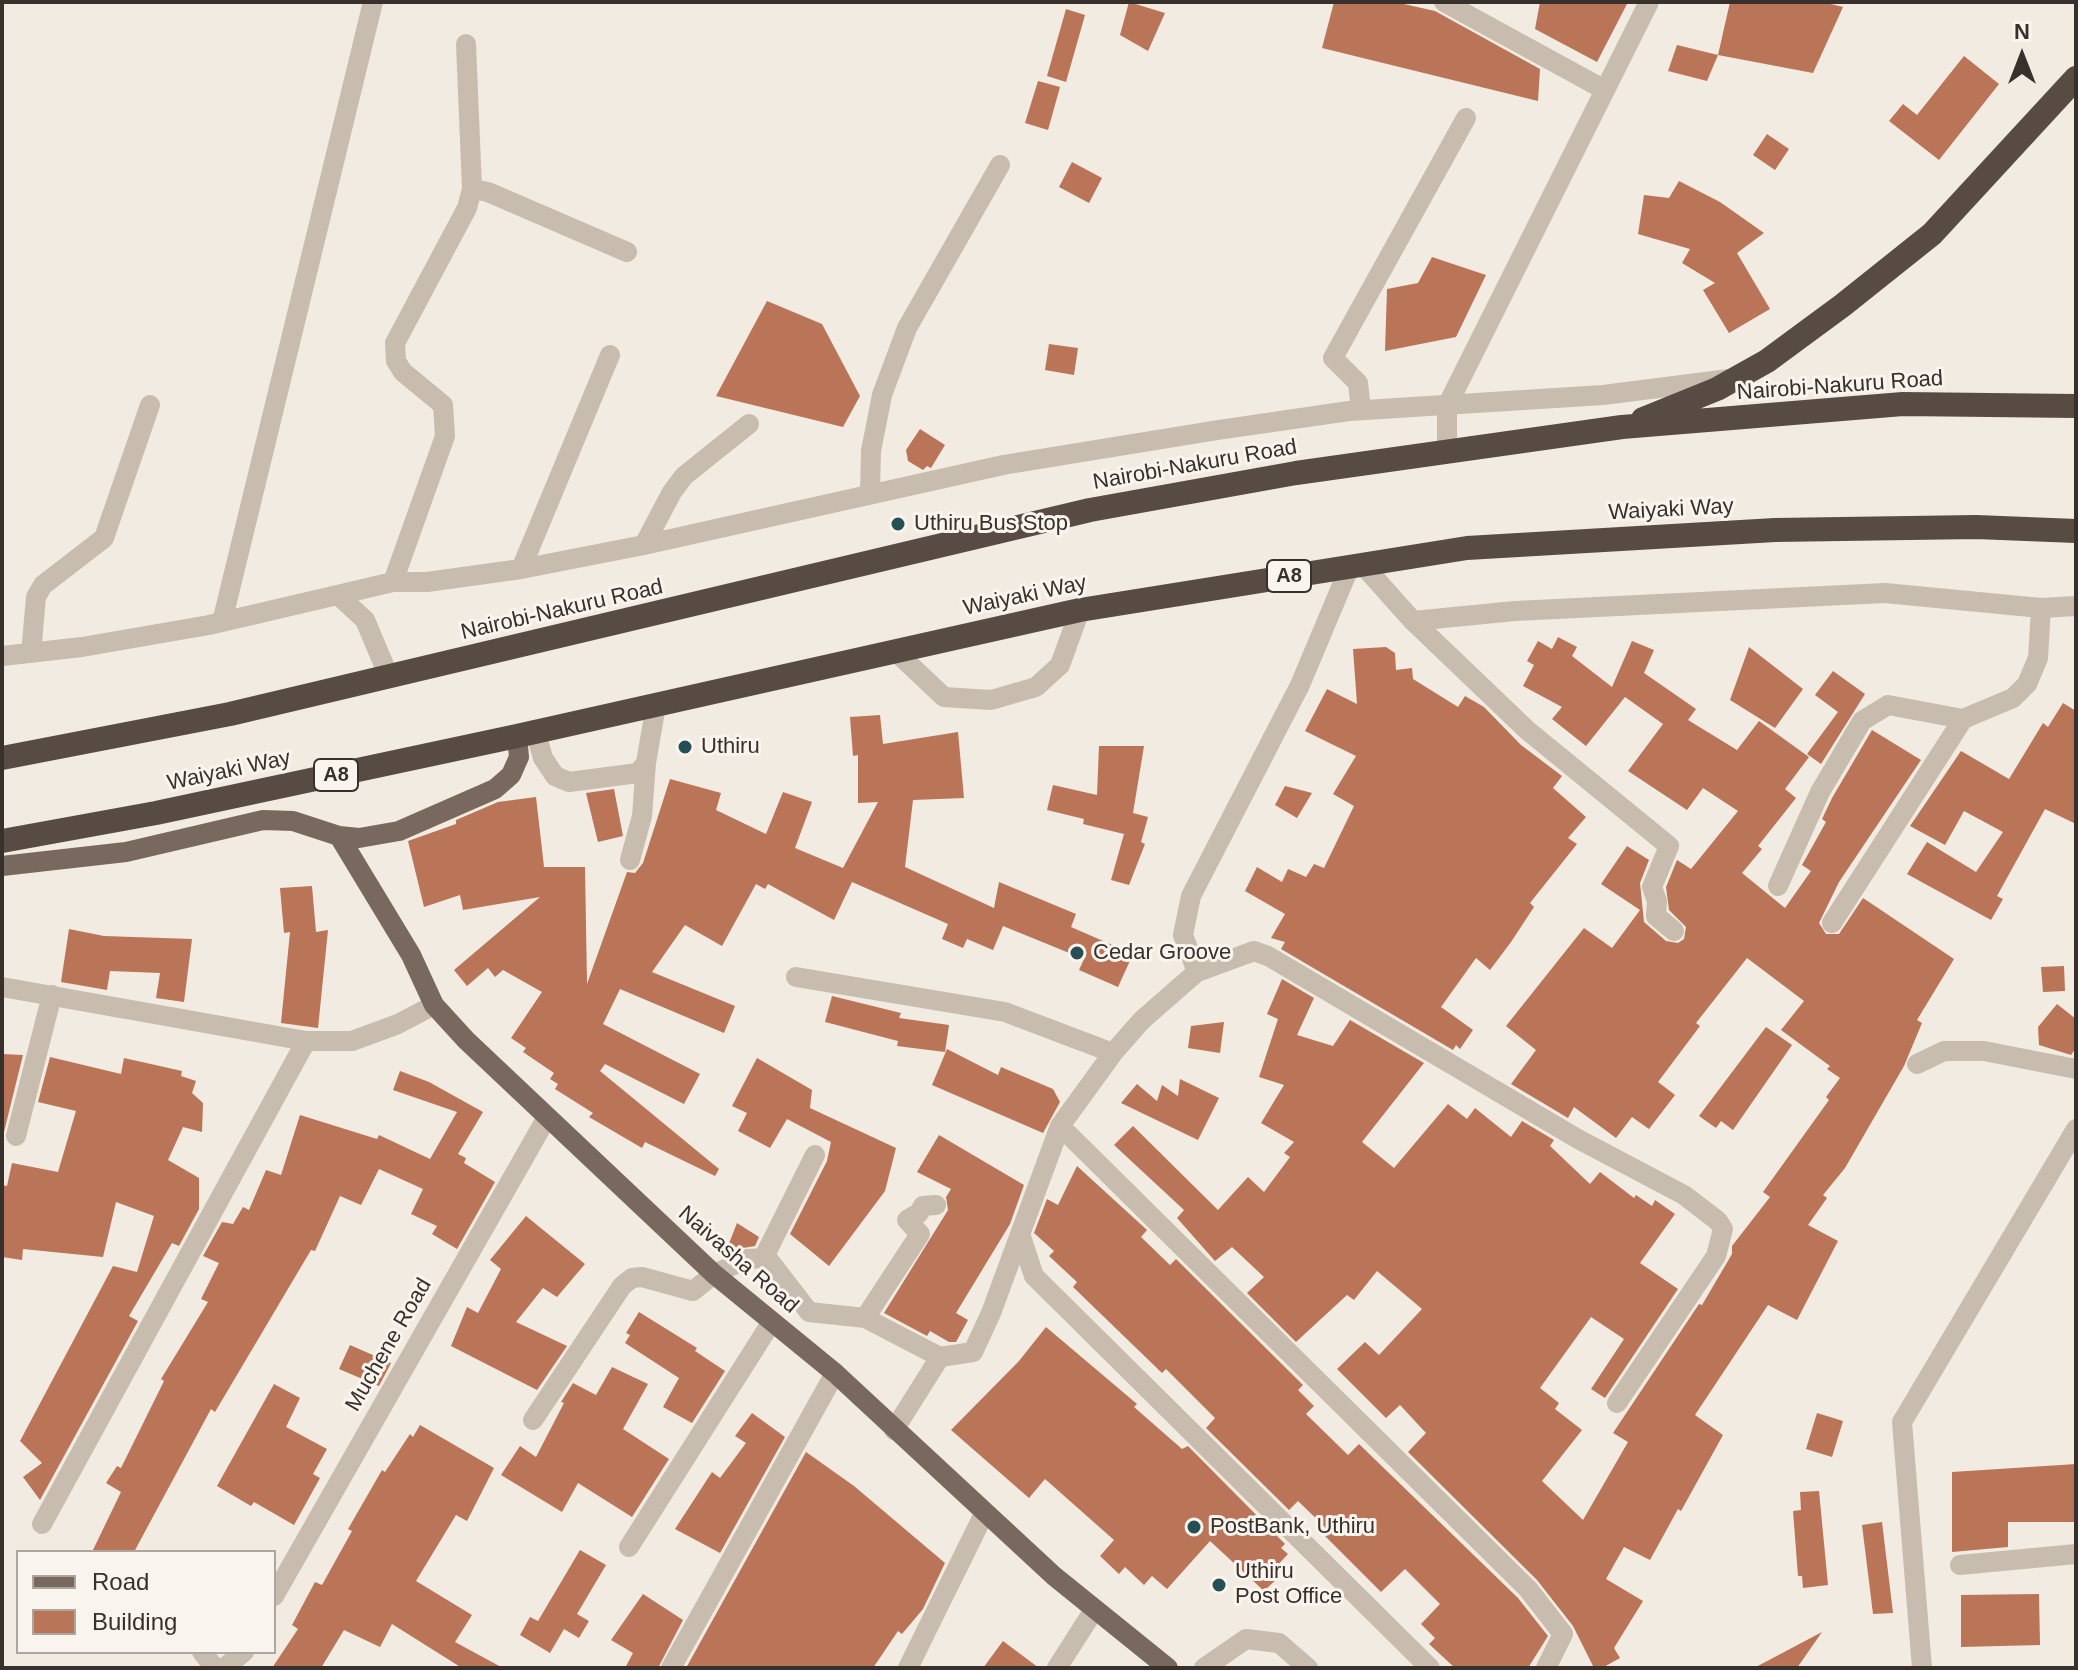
<!DOCTYPE html>
<html>
<head>
<meta charset="utf-8">
<style>
	body { margin:0 }
	#map { position:relative; width:2078px; height:1670px; overflow:hidden; background:#f1ebe1; font-family:Helvetica,sans-serif }
	canvas { display:block }
	.frame { position:absolute; inset:0; border:4px solid #38302c; pointer-events:none }
	.legend { position:absolute; left:16px; top:1550px; width:260px; height:104px; box-sizing:border-box; background:#f9f4ed; border:2px solid #aca6a0; margin:0; padding:10px 14px; list-style:none; font-size:24px; color:#38302c }
	.legend li { display:flex; align-items:center; gap:16px; height:40px }
	.legend b { width:40px; border:2px solid #aca6a0 }
	.north { position:absolute; left:1982px; top:16px; width:80px; height:80px; -webkit-text-stroke:6px #f9f4ed; paint-order:stroke; rotate:0deg; font-size:22px; font-weight:700; line-height:32px; text-align:center; color:#38302c }
	.north::after { content:''; display:block; margin:auto; width:28px; height:36px; background:#38302c; clip-path:polygon(50% 0,100% 100%,50% 72%,0 100%) }
</style>
</head>
<body>
<div id="map">
<canvas width="2078" height="1670"></canvas>
<div class="frame"></div>
<ul class="legend">
<li><b style="height:10px;background:#78685e"></b>Road</li>
<li><b style="height:22px;background:#ba7457"></b>Building</li>
</ul>
<div class="north">N</div>
</div>
<script>
const context = document.querySelector('canvas').getContext('2d');
context.lineJoin = 'round';
function fillPath(path, color) {
  context.fillStyle = color;
  context.fill(path, 'evenodd');
}
function toPath(rows) {
  const path = new Path2D();
  for (const r of rows) {
    path.moveTo(r[0], r[1]);
    for (let i = 2; i < r.length; i += 2) path.lineTo(r[i], r[i + 1]);
  }
  return path;
}
function trace(path, color, width, dash) {
  context.strokeStyle = color;
  context.lineWidth = width;
  context.lineCap = dash ? 'butt' : 'round';
  context.setLineDash(dash || []);
  context.stroke(path);
}
function label(font, color, halo, rows, align = 'center') {
  context.font = font + ' Helvetica,sans-serif';
  context.lineWidth = 6;
  context.setLineDash([]);
  context.textBaseline = 'middle';
  context.strokeStyle = halo;
  context.fillStyle = color;
  for (const [text, x, y, turn = 0] of rows) {
    context.save();
    context.translate(x, y);
    context.rotate((+turn || 0) * Math.PI / 180);
    context.textAlign = isNaN(turn) ? turn : align;
    if (halo) context.strokeText(text, 0, 0);
    context.fillText(text, 0, 0);
    context.restore();
  }
}
fillPath(toPath([
	[1129,2,1165,13,1148,51,1120,35],
	[1334,2,1395,2,1435,11,1540,69,1538,101,1322,48],
	[1540,2,1628,2,1597,62,1535,29],
	[1730,2,1823,2,1843,7,1813,73,1718,55],
	[1066,9,1085,15,1066,82,1047,76],
	[1677,45,1718,55,1707,81,1668,71],
	[1964,56,1999,84,1939,160,1889,121,1903,104,1917,115],
	[1038,81,1060,87,1048,130,1025,123],
	[1767,134,1789,149,1775,170,1753,155],
	[1072,162,1102,178,1089,203,1059,187],
	[1679,181,1720,202,1764,233,1737,253,1770,309,1729,333,1703,290,1715,283,1682,263,1690,249,1638,234,1644,195,1669,198],
	[1432,257,1486,275,1456,337,1385,351,1387,289,1418,283],
	[767,301,822,324,860,396,843,427,716,396],
	[1049,344,1078,348,1074,375,1045,370],
	[920,429,945,445,931,468,927,466,923,470,908,461,906,450],
	[1558,637,1577,647,1572,656,1612,687,1632,641,1654,650,1644,673,1696,709,1688,720,1737,750,1759,721,1809,757,1785,789,1796,798,1758,846,1762,849,1742,873,1785,908,1811,871,1802,865,1826,822,1822,819,1832,798,1872,730,1921,760,1839,882,1819,923,1826,934,1839,934,1863,898,1954,959,1917,1020,1922,1023,1904,1066,1845,1168,1823,1195,1827,1198,1808,1225,1838,1241,1797,1320,1768,1305,1695,1415,1723,1435,1681,1511,1678,1509,1650,1560,1624,1547,1606,1579,1643,1601,1614,1648,1620,1658,1602,1668,1594,1668,1573,1626,1537,1580,1408,1452,1426,1433,1400,1405,1386,1418,1337,1369,1365,1342,1379,1355,1422,1309,1377,1271,1354,1300,1347,1295,1296,1342,1247,1293,1264,1277,1232,1247,1215,1261,1177,1218,1184,1210,1114,1145,1133,1126,1218,1210,1248,1177,1264,1192,1290,1157,1284,1153,1294,1142,1261,1123,1284,1085,1259,1077,1278,1019,1267,1014,1282,979,1314,998,1297,1035,1333,1046,1350,1020,1424,1063,1362,1142,1394,1168,1448,1104,1467,1119,1475,1108,1511,1137,1522,1121,1554,1140,1550,1146,1590,1184,1600,1172,1634,1198,1636,1195,1652,1206,1655,1200,1675,1214,1640,1263,1678,1289,1605,1398,1591,1389,1624,1339,1591,1317,1540,1388,1559,1403,1555,1409,1582,1430,1542,1481,1583,1520,1628,1442,1613,1433,1699,1304,1702,1305,1732,1254,1732,1246,1770,1197,1763,1192,1829,1100,1826,1097,1840,1078,1827,1069,1830,1066,1781,1030,1804,1001,1747,958,1696,1023,1700,1026,1658,1082,1675,1095,1649,1129,1632,1117,1616,1138,1574,1107,1568,1118,1511,1084,1536,1050,1506,1026,1584,928,1612,948,1640,910,1601,884,1627,846,1649,860,1640,883,1644,922,1666,941,1678,943,1684,939,1686,927,1669,910,1666,887,1677,860,1691,869,1738,811,1703,788,1687,810,1628,771,1663,724,1625,697,1586,746,1552,719,1562,707,1523,686,1534,665,1527,661,1538,641,1552,649],
	[1386,647,1395,653,1396,670,1412,668,1413,679,1458,707,1465,696,1484,707,1521,745,1562,776,1553,788,1586,817,1568,838,1577,844,1530,903,1534,907,1511,942,1490,970,1476,958,1441,1007,1473,1030,1460,1049,1456,1045,1453,1050,1281,949,1285,942,1271,938,1285,914,1245,891,1257,867,1282,882,1288,869,1306,877,1314,864,1324,868,1354,806,1333,794,1356,756,1305,731,1327,689,1357,704,1353,649],
	[1749,647,1803,689,1775,728,1730,700],
	[1833,671,1865,694,1821,764,1807,754,1838,712,1815,695],
	[2063,703,2076,711,2076,824,2045,809,1997,896,2003,899,1991,920,1907,874,1927,842,1976,872,2003,832,1964,811,1945,845,1910,826,1961,751,2009,779,2043,723,2048,727],
	[880,715,883,744,958,732,964,798,913,800,905,867,994,908,999,882,1076,914,1071,927,1133,954,1118,987,1079,970,1084,959,1003,926,993,950,967,939,963,948,942,939,948,924,852,882,834,920,768,884,765,889,756,884,722,946,685,925,652,972,735,1006,724,1033,620,989,603,1024,700,1074,684,1104,605,1064,600,1071,719,1169,715,1176,645,1142,642,1148,589,1117,593,1113,555,1089,558,1084,550,1079,554,1073,523,1052,526,1048,511,1038,542,992,503,970,495,977,488,968,467,986,454,970,540,897,463,910,460,895,424,907,408,841,456,824,456,820,498,802,536,797,544,867,585,867,587,984,627,872,635,873,643,863,670,779,721,793,716,810,766,834,783,792,812,802,795,848,843,868,878,802,858,803,858,755,853,756,850,717],
	[1099,746,1144,746,1133,813,1148,817,1141,842,1145,844,1129,885,1111,880,1124,834,1083,824,1084,819,1047,810,1053,785,1097,795],
	[1285,786,1312,793,1297,818,1275,805],
	[614,789,623,836,598,842,586,793],
	[312,886,316,932,328,930,318,1028,281,1023,290,932,284,933,280,888],
	[69,929,104,936,192,939,184,1002,156,998,160,973,110,971,107,990,61,982],
	[2064,966,2065,991,2043,992,2041,967],
	[832,996,901,1013,899,1018,949,1025,945,1052,897,1046,898,1041,825,1022],
	[2057,1004,2076,1019,2076,1048,2071,1055,2039,1045,2038,1027],
	[1224,1022,1220,1053,1188,1048,1191,1026],
	[1766,1027,1792,1045,1733,1130,1721,1121,1716,1128,1699,1116],
	[947,1049,998,1075,1001,1067,1053,1089,1060,1102,1043,1133,932,1085],
	[2,1054,23,1055,3,1136,2,1136],
	[50,1057,121,1074,124,1058,182,1071,181,1076,196,1081,192,1093,203,1103,202,1132,183,1127,168,1160,199,1178,199,1209,179,1246,172,1243,129,1316,138,1321,40,1500,23,1477,42,1463,20,1441,113,1266,137,1272,154,1216,116,1202,103,1257,23,1249,22,1260,2,1257,2,1185,7,1186,12,1163,58,1172,76,1111,38,1102],
	[757,1058,812,1090,810,1108,896,1148,885,1191,829,1266,790,1234,827,1161,831,1142,787,1119,770,1148,738,1131,747,1113,732,1106],
	[400,1071,429,1082,483,1112,458,1154,466,1158,464,1163,495,1182,457,1249,432,1234,437,1226,411,1214,423,1189,379,1169,361,1205,340,1196,315,1251,311,1250,215,1412,211,1409,134,1552,92,1552,121,1492,106,1483,117,1466,121,1468,164,1381,161,1379,208,1302,201,1299,219,1263,203,1256,222,1222,233,1224,243,1207,249,1210,266,1170,281,1175,300,1115,377,1139,379,1135,430,1159,457,1112,393,1090],
	[1180,1079,1219,1098,1198,1140,1121,1103,1137,1084,1157,1101,1162,1085,1178,1096],
	[939,1135,1024,1185,1010,1224,956,1313,968,1320,956,1342,949,1342,930,1331,927,1336,884,1313,948,1210,946,1197,951,1189,917,1172],
	[1077,1166,1147,1230,1141,1237,1170,1265,1176,1259,1303,1385,1298,1390,1314,1406,1306,1414,1348,1455,1359,1444,1518,1598,1548,1636,1528,1668,1455,1668,1429,1644,1435,1638,1421,1624,1440,1604,1405,1569,1381,1592,1325,1536,1330,1532,1298,1501,1289,1510,1206,1428,1215,1418,1166,1369,1162,1373,1073,1287,1077,1282,1049,1256,1054,1251,1034,1233,1047,1199,1058,1205],
	[526,1216,585,1264,557,1297,543,1288,516,1322,567,1346,537,1390,451,1346,467,1307,478,1313,501,1269,490,1260],
	[737,1223,759,1237,755,1246,737,1249,728,1246],
	[639,1312,697,1348,695,1351,725,1371,692,1423,663,1407,679,1378,625,1343,630,1335,626,1333],
	[1046,1327,1137,1404,1134,1407,1182,1449,1188,1446,1285,1544,1281,1548,1288,1554,1274,1569,1281,1575,1264,1591,1210,1541,1167,1589,1152,1576,1144,1585,1125,1567,1119,1574,1100,1556,1114,1540,1045,1479,1029,1498,951,1430,1019,1361],
	[350,1345,391,1363,379,1386,339,1369],
	[612,1367,648,1384,623,1429,669,1459,632,1517,578,1483,562,1512,501,1475,520,1446,536,1457,564,1403,561,1402,573,1383,596,1395],
	[274,1384,300,1398,286,1427,327,1449,313,1474,320,1478,294,1525,254,1502,251,1506,217,1486],
	[752,1413,785,1437,720,1553,675,1529,712,1472,720,1478,746,1443,735,1436],
	[1817,1413,1843,1421,1832,1457,1806,1449],
	[420,1425,494,1468,467,1521,456,1515,416,1581,472,1615,455,1642,503,1668,462,1668,392,1624,380,1647,344,1630,321,1668,272,1668,298,1629,292,1625,315,1582,322,1585,352,1531,348,1529,382,1470,385,1472,410,1434,413,1437],
	[806,1452,854,1486,945,1563,923,1609,902,1634,898,1631,873,1668,686,1668],
	[2076,1464,2076,1522,2008,1522,2008,1547,1952,1552,1952,1472],
	[1819,1491,1828,1585,1803,1588,1802,1576,1798,1576,1793,1511,1801,1510,1800,1492],
	[1882,1522,1893,1613,1873,1614,1862,1525],
	[580,1550,606,1565,577,1614,589,1621,579,1638,564,1629,550,1653,520,1635,530,1617,538,1621],
	[643,1594,683,1620,658,1668,625,1668,633,1653,611,1640],
	[2039,1594,2040,1645,1961,1647,1961,1595],
	[1822,1632,1797,1668,1754,1668],
	[1003,1641,1039,1668,983,1668]
]), '#ba7457');
trace(toPath([
	[1444,2,1605,90],
	[472,189,488,192,627,252],
	[1361,410,1358,383,1333,358,1466,118],
	[1447,452,1447,406,1649,2],
	[870,492,871,451,882,395,907,328,1000,165],
	[644,545,672,492,684,476,749,424],
	[1362,564,1413,621,1515,611,1885,593,2041,608,2076,606],
	[521,569,610,355],
	[393,582,445,436,443,405,403,372,396,361,395,343,467,208,472,189,466,44],
	[338,595,365,620,389,677],
	[1413,621,1527,730,1669,846,1652,887,1657,901,1656,916,1674,931],
	[222,622,373,2],
	[895,651,944,697,991,700,1036,687,1060,665,1080,610],
	[31,653,36,597,43,585,104,538,150,405],
	[2,656,82,647,209,625,393,582,427,582,521,569,644,545,1003,465,1218,430,1349,411,1603,395,1729,379],
	[535,730,543,758,555,776,569,782,638,773,646,763,656,705],
	[630,860,642,816,646,763],
	[1778,886,1820,792,1862,721,1888,705,1963,719,2013,698,2027,684,2038,658,2041,608],
	[1832,923,1963,719],
	[1197,972,1183,935,1191,896,1300,685,1350,566],
	[796,977,1005,1012,1113,1053],
	[2,987,306,1041,352,1041,398,1024,434,1005],
	[1917,1064,1944,1051,1984,1051,2076,1069],
	[1060,1126,1528,1589,1563,1634,1546,1668],
	[16,1136,52,995],
	[1020,1234,1034,1276,1430,1668],
	[765,1255,815,1155],
	[865,1318,920,1234,907,1220,919,1213,923,1206,936,1205],
	[533,1420,622,1286,632,1278,642,1277,693,1291,714,1274,747,1259,765,1258,765,1255,809,1312,865,1318,940,1357],
	[894,1430,940,1357,973,1352,991,1313,1060,1126,1113,1053,1142,1020,1197,972,1254,951,1268,956,1578,1139,1684,1195,1718,1221,1723,1229,1716,1256,1617,1403],
	[42,1524,306,1041],
	[629,1547,771,1323],
	[1960,1565,2076,1554],
	[274,1596,546,1119],
	[202,1652,215,1668],
	[224,1668,244,1652],
	[671,1668,835,1373],
	[908,1668,984,1514],
	[1057,1668,1094,1610],
	[1204,1668,1246,1639,1279,1643,1308,1668],
	[1922,1668,1902,1422,2076,1129]
]), '#c8bcae', 20);
trace(toPath([
	[339,836,411,955,434,1005,466,1040,714,1274,835,1373,1054,1576,1168,1668],
	[2,866,126,852,263,820,293,821,339,836,359,838,399,831,495,789,511,775,519,757,517,736]
]), '#78685e', 20);
trace(toPath([
	[1643,419,1717,389,1767,361,1843,305,1932,234,2076,78],
	[2,758,230,714,1090,510,1296,473,1622,427,1903,404,2076,406],
	[2,841,156,813,517,736,1080,610,1467,548,1775,530,1976,527,2076,531]
]), '#584b44', 24);
for (const [x, y, r, color] of [
	[898,524,8,"#254f55"],
	[685,747,8,"#254f55"],
	[1077,953,8,"#254f55"],
	[1194,1527,8,"#254f55"],
	[1219,1585,8,"#254f55"]
]) {
  const dot = new Path2D();
  dot.arc(x, y, r, 0, 2 * Math.PI);
  context.fillStyle = color;
  context.fill(dot);
  trace(dot, '#f9f4ed', 3);
}
for (const [x, y, w] of [
	[1289,576,44],
	[336,775,44]
]) {
  const box = new Path2D();
  box.roundRect(x - w / 2, y - 16, w, 32, 6);
  context.fillStyle = '#f9f4ed';
  context.fill(box);
  trace(box, '#38302c', 2);
}
label('bold 20px', '#38302c', null, [
	["A8",1289,576],
	["A8",336,775]
]);
label('22px', '#38302c', '#f9f4ed', [
	["Nairobi-Nakuru Road",1840,386,-4],
	["Nairobi-Nakuru Road",1195,465,-10],
	["Waiyaki Way",1671,510,-3],
	["Waiyaki Way",1025,596,-12],
	["Nairobi-Nakuru Road",562,610,-13],
	["Waiyaki Way",229,771,-12],
	["Naivasha Road",738,1260,41],
	["Muchene Road",389,1345,-60]
]);
label('22px', '#38302c', '#f9f4ed', [
	["Uthiru Bus Stop",914,524],
	["Uthiru",701,747],
	["Cedar Groove",1093,953],
	["PostBank, Uthiru",1210,1527],
	["Uthiru",1235,1572],
	["Post Office",1235,1597]
], 'left');
</script>
</body>
</html>
